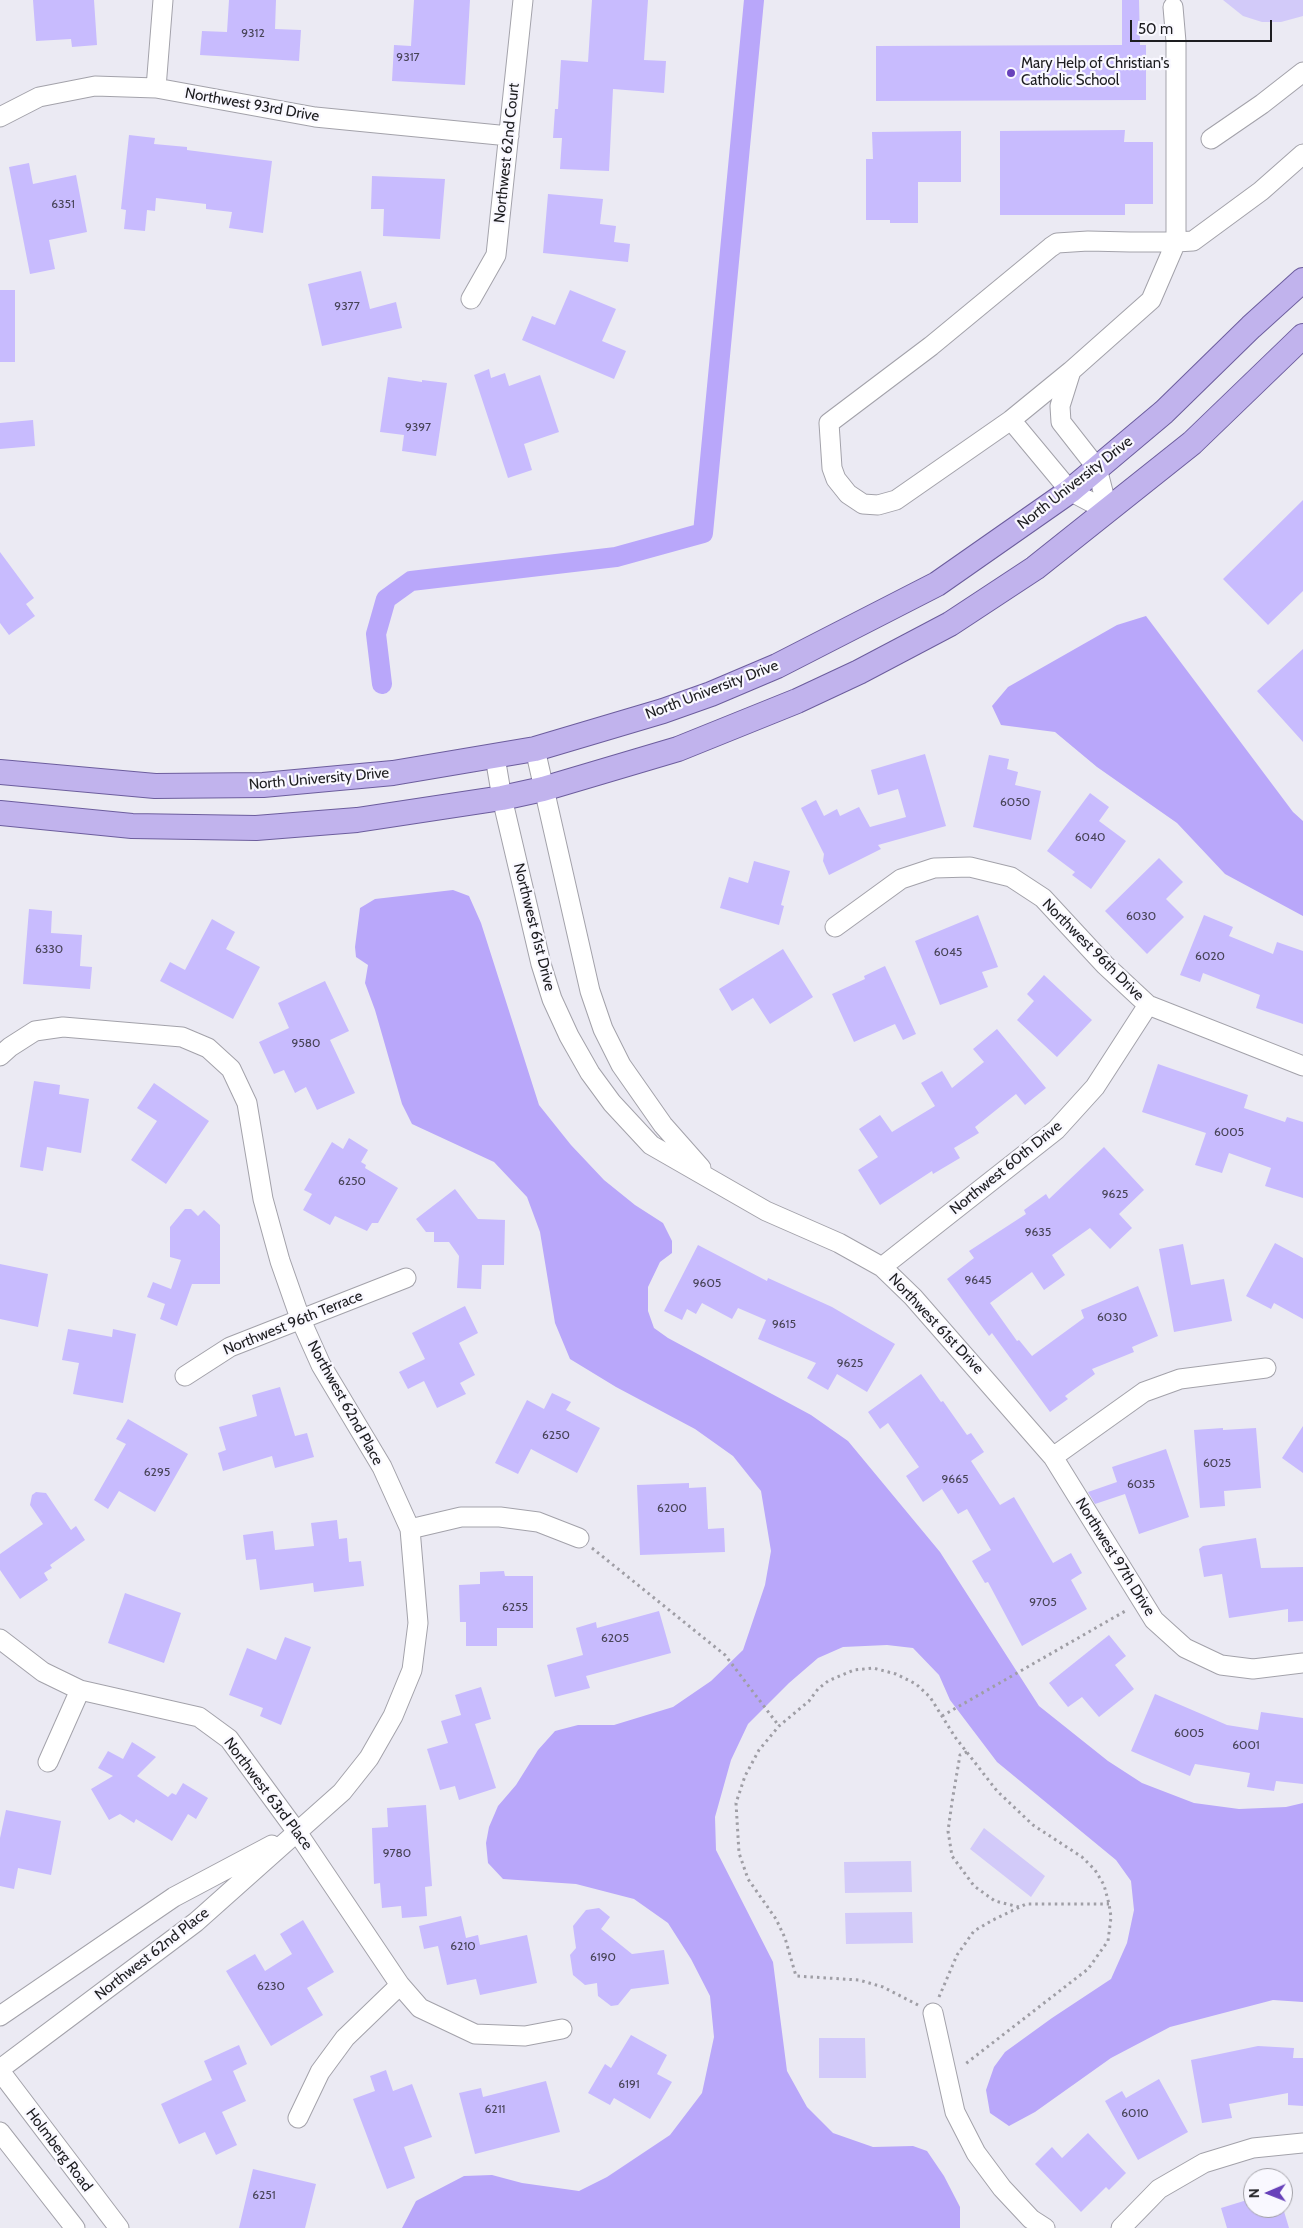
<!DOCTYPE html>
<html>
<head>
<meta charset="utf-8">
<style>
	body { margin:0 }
	#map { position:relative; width:1303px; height:2228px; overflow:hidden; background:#ebeaf3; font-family:Cabin,sans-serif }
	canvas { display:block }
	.north { position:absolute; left:1243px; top:2168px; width:50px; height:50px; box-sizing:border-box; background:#f9f8ff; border:1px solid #a1a0a6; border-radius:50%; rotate:269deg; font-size:14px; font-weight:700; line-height:20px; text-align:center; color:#1d1d20 }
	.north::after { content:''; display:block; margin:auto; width:18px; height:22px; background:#6842ba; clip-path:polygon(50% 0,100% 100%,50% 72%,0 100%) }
	.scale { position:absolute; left:1130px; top:20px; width:142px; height:22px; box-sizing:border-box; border:2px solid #1d1d20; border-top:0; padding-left:6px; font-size:15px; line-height:18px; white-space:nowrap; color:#1d1d20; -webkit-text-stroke:4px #f9f8ff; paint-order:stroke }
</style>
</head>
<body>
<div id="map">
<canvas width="1303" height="2228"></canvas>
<div class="north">N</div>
<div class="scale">50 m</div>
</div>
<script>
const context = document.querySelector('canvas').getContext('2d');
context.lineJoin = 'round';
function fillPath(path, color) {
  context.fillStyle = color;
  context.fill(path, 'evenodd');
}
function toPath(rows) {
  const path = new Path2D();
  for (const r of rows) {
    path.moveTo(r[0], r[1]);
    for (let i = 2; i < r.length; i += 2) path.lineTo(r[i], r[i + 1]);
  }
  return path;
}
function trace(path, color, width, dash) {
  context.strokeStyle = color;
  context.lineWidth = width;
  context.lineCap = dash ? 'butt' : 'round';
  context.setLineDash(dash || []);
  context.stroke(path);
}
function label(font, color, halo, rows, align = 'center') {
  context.font = font + ' Cabin,sans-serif';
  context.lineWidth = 4.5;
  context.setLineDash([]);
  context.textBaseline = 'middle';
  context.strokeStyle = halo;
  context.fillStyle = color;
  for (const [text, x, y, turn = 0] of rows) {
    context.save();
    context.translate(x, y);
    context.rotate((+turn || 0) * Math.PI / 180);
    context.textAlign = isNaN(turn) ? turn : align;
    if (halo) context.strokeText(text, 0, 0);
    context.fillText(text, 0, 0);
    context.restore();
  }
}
fillPath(toPath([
	[1223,0,1303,0,1303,16,1281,22,1262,22,1243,16],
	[984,1828,1045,1876,1031,1897,970,1849],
	[911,1861,912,1892,845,1893,844,1862],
	[912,1912,913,1943,846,1944,845,1913],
	[819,2038,865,2038,866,2078,819,2078]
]), '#d2caf9');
fillPath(toPath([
	[1146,616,1293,812,1303,821,1303,916,1225,874,1177,823,1097,767,1055,732,1001,725,992,706,1008,687,1117,625],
	[453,890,469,896,481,923,539,1105,571,1145,604,1180,635,1205,663,1223,672,1241,672,1253,660,1262,648,1287,648,1311,654,1328,668,1338,811,1415,848,1441,940,1552,1039,1706,1108,1761,1142,1783,1194,1803,1239,1809,1286,1807,1303,1803,1303,2002,1273,2000,1170,2027,1111,2058,1035,2112,1009,2126,990,2113,986,2090,994,2067,1005,2052,1052,2018,1111,1979,1127,1943,1134,1910,1131,1881,1116,1860,997,1762,950,1700,939,1675,913,1648,887,1645,843,1647,818,1658,789,1683,748,1724,731,1760,715,1817,716,1850,773,1962,787,2071,807,2107,833,2133,873,2147,913,2146,927,2151,944,2176,960,2207,960,2228,402,2228,416,2201,464,2176,492,2175,522,2183,579,2191,607,2177,670,2135,702,2093,714,2037,710,1996,691,1959,668,1923,634,1899,576,1884,503,1879,488,1863,486,1843,489,1827,498,1806,516,1785,538,1750,555,1731,578,1725,614,1725,673,1707,711,1681,743,1650,765,1585,771,1551,761,1491,733,1456,695,1429,616,1387,570,1359,555,1323,540,1232,527,1197,494,1162,412,1124,402,1104,375,1010,365,983,368,965,356,957,355,947,360,908,375,899]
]), '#b9a7fa');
trace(toPath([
	[382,684,376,634,386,599,411,581,616,557,703,533,754,0]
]), '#b9a7fa', 20);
fillPath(toPath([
	[33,0,94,0,97,45,72,47,71,39,36,41],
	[229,0,276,0,275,29,301,30,299,61,200,55,202,31,227,32],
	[414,0,470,0,465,85,392,81,394,45,411,46],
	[592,0,648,0,644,60,666,61,664,93,613,89,609,171,560,169,562,138,553,138,555,109,558,109,561,60,588,62],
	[1122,0,1139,0,1140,45,1146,45,1146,100,876,101,876,46,1122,45],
	[1125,130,1124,142,1153,142,1153,204,1125,204,1125,215,1000,215,1000,131],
	[961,131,961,182,918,182,918,223,890,223,890,220,866,220,866,159,873,159,872,132],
	[129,135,155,138,154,144,187,147,187,150,272,161,263,233,229,228,232,212,206,209,206,204,156,198,155,211,147,210,145,231,124,229,126,210,121,209],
	[29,163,33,184,76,175,87,232,49,240,55,269,30,274,9,167],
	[372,176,445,179,440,239,383,236,384,209,371,209],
	[548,194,603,199,600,224,616,226,614,242,630,244,628,262,543,253],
	[361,271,370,309,396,302,402,328,322,346,308,284],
	[0,290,15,290,15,362,0,362],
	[570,290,616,309,602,341,626,351,614,379,522,340,532,316,555,325],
	[489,369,491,378,505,373,509,386,540,375,559,432,524,444,532,470,508,478,474,375],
	[388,377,422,382,422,380,447,383,436,456,402,451,404,435,380,432],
	[33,420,35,446,0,449,0,423],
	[1303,500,1303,591,1268,625,1223,579],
	[0,552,34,598,26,604,35,616,9,635,0,623],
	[1303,649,1303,742,1257,691],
	[925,754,946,826,878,845,881,849,829,875,823,861,824,854,801,808,816,800,824,816,837,809,840,816,859,807,870,827,906,817,898,789,878,795,871,770],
	[989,755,1009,759,1007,769,1018,772,1015,785,1041,791,1031,840,973,827],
	[1090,793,1109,807,1099,821,1126,841,1091,889,1072,875,1075,872,1047,851],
	[1159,858,1183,882,1166,899,1184,917,1147,954,1105,911],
	[754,861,790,871,781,905,784,906,779,925,720,908,729,877,748,883],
	[29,909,52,911,51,933,82,935,80,966,92,967,90,989,23,984],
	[978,915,998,967,982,972,988,987,940,1005,915,941],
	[1204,915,1233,927,1229,936,1273,954,1277,942,1303,951,1303,1024,1256,1008,1260,995,1203,973,1200,982,1180,975],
	[212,919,235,932,226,949,260,967,233,1019,160,981,170,962,185,970],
	[783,949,813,997,770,1024,753,998,732,1011,719,989],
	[885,966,916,1034,903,1040,895,1024,854,1042,832,994,865,979,864,976],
	[1044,975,1092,1020,1057,1057,1017,1020,1034,1001,1027,994],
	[325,981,349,1031,330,1040,355,1093,317,1110,306,1087,295,1093,284,1070,274,1074,259,1042,289,1028,278,1003],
	[997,1029,1046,1088,1025,1105,1016,1094,975,1127,979,1133,954,1148,960,1158,933,1174,932,1171,880,1205,858,1170,878,1157,859,1129,880,1115,892,1132,935,1106,921,1083,942,1071,952,1088,984,1062,973,1049],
	[1158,1064,1248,1095,1244,1108,1285,1122,1287,1117,1303,1122,1303,1198,1265,1186,1271,1168,1229,1153,1222,1173,1195,1165,1206,1133,1142,1112],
	[34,1081,60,1085,59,1094,89,1099,81,1153,47,1147,43,1171,20,1167],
	[154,1083,209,1121,166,1184,131,1160,157,1121,137,1108],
	[349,1138,368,1150,361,1162,366,1165,365,1168,398,1188,378,1223,372,1223,367,1231,335,1216,330,1225,303,1210,312,1194,304,1190,332,1142,343,1149],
	[1104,1147,1144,1190,1119,1214,1132,1228,1110,1249,1090,1228,1052,1255,1065,1275,1044,1290,1032,1272,990,1303,1017,1341,1019,1340,1032,1356,1084,1318,1081,1310,1138,1286,1158,1336,1132,1347,1134,1352,1092,1369,1095,1374,1065,1396,1068,1399,1050,1412,992,1333,989,1336,947,1279,974,1258,969,1251,1026,1214,1024,1210,1046,1194,1049,1199],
	[455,1189,478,1219,505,1220,504,1265,482,1265,481,1289,457,1288,459,1256,449,1242,434,1242,434,1232,426,1232,416,1219],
	[185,1209,191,1209,198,1216,204,1210,220,1225,220,1284,192,1284,177,1326,160,1319,165,1304,147,1297,153,1282,171,1289,181,1260,170,1257,170,1227],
	[1275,1243,1303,1258,1303,1319,1274,1303,1271,1309,1246,1296],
	[1183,1244,1191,1285,1224,1279,1232,1321,1174,1332,1159,1249],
	[698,1245,767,1281,768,1278,832,1307,895,1344,867,1392,837,1374,828,1390,807,1378,816,1363,758,1339,766,1320,738,1308,732,1319,702,1303,696,1314,687,1309,682,1320,664,1311],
	[0,1264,48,1274,38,1327,0,1319],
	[465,1306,478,1333,459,1343,475,1375,460,1383,466,1394,437,1408,424,1381,408,1389,399,1372,425,1359,412,1333],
	[68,1329,112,1337,113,1329,136,1334,123,1403,73,1394,79,1363,62,1360],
	[921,1374,941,1402,943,1401,967,1435,971,1433,984,1452,971,1461,1000,1505,1014,1497,1053,1563,1071,1553,1082,1573,1071,1580,1087,1609,1022,1646,988,1582,985,1583,972,1561,991,1550,967,1509,958,1514,942,1489,923,1502,906,1476,919,1467,888,1423,880,1429,868,1412],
	[280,1387,295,1436,307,1433,314,1457,275,1468,272,1456,223,1471,218,1453,226,1450,219,1427,257,1416,252,1395],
	[552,1393,571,1402,566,1410,600,1428,577,1473,531,1449,518,1474,495,1463,527,1400,544,1409],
	[128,1419,188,1454,155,1512,119,1491,108,1509,94,1500,126,1444,116,1439],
	[1303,1426,1303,1473,1282,1458],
	[1223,1428,1223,1430,1256,1428,1261,1488,1224,1491,1225,1506,1200,1508,1194,1430],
	[1166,1449,1189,1517,1139,1534,1125,1494,1095,1504,1088,1492,1117,1482,1112,1467],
	[689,1483,689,1488,706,1487,708,1529,724,1528,725,1552,640,1555,637,1485],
	[36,1492,46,1493,71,1530,76,1526,85,1540,50,1565,52,1568,44,1573,48,1580,20,1599,0,1570,0,1554,43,1524,30,1505,32,1495],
	[337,1520,339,1539,347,1538,349,1562,361,1561,364,1586,314,1592,313,1583,260,1590,256,1559,246,1560,243,1535,273,1531,275,1550,314,1546,311,1523],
	[1256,1538,1261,1568,1303,1567,1303,1621,1288,1622,1288,1609,1229,1618,1222,1574,1204,1577,1199,1549,1203,1546],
	[504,1571,505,1576,533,1576,533,1628,497,1628,497,1646,466,1646,466,1622,460,1622,459,1585,480,1584,480,1572],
	[125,1593,181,1613,164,1663,108,1643],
	[659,1611,671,1653,586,1676,590,1688,555,1697,547,1665,583,1655,576,1628,596,1622,597,1628],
	[1109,1635,1126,1656,1115,1665,1134,1689,1099,1717,1082,1697,1068,1707,1049,1683],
	[285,1637,311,1647,281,1725,260,1716,263,1708,229,1695,247,1648,276,1660],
	[481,1687,491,1719,475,1724,496,1788,459,1800,455,1786,440,1790,427,1749,448,1743,441,1721,461,1715,455,1695],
	[1155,1694,1227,1725,1258,1730,1261,1712,1303,1718,1303,1784,1276,1781,1274,1791,1247,1787,1250,1773,1195,1764,1190,1776,1131,1751],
	[132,1742,156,1757,137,1776,168,1797,172,1793,176,1795,183,1783,208,1798,196,1819,188,1814,172,1841,136,1819,134,1823,120,1814,109,1820,91,1789,113,1776,98,1768,108,1751,123,1759],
	[426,1805,432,1886,425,1887,427,1916,402,1918,401,1906,382,1908,380,1883,374,1884,372,1828,388,1827,387,1808],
	[6,1810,61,1821,51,1875,18,1868,14,1889,0,1886,0,1838],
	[599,1908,610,1917,601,1929,632,1954,664,1950,669,1984,631,1989,618,2005,611,2006,598,1996,597,1983,585,1985,573,1975,570,1955,576,1948,573,1926,586,1910],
	[461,1916,466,1938,478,1935,480,1945,527,1935,537,1983,480,1995,476,1979,447,1985,438,1946,424,1949,419,1926],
	[303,1920,334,1972,307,1988,323,2015,271,2046,226,1971,255,1954,265,1971,292,1954,280,1934],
	[631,2035,667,2055,657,2074,672,2082,650,2119,614,2098,610,2105,588,2093,605,2064,611,2068],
	[239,2045,247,2064,233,2071,246,2101,222,2112,237,2145,216,2155,205,2132,179,2144,161,2104,212,2080,204,2061],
	[1258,2046,1294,2048,1293,2058,1303,2058,1303,2106,1288,2105,1288,2093,1229,2104,1232,2118,1202,2123,1191,2060],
	[386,2070,393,2091,412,2084,432,2137,404,2147,415,2178,387,2189,353,2099,375,2091,370,2076],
	[1159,2079,1188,2132,1138,2160,1105,2101,1122,2091,1126,2098],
	[546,2081,560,2132,475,2154,459,2093,481,2088,483,2097],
	[1088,2133,1126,2173,1109,2190,1106,2187,1081,2212,1035,2164,1052,2147,1062,2158],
	[253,2169,316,2184,305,2228,239,2228],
	[1247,2200,1248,2202,1253,2200,1253,2208,1283,2208,1289,2228,1227,2228,1221,2208]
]), '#c8bbfe');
const minor = toPath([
	[1173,7,1176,42,1176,242,1151,300,1071,371,1011,420,896,500,878,505,863,504,848,494,836,479,832,468,829,423,931,346,1051,247,1057,243,1088,241,1130,242,1176,242,1193,241,1261,191,1303,154],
	[156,88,163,0],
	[0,117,39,97,95,86,156,88,315,117,509,136],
	[1211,139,1262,104,1303,72],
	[471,299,496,255,523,0],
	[1071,371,1060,406,1061,422,1097,468,1108,511],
	[1011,420,1070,491,1108,511],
	[535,749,590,991,603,1029,621,1065,663,1125,701,1168],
	[495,757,502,798,541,964,552,999,569,1036,590,1073,612,1103,651,1145,766,1211,839,1243,882,1267,913,1297,1053,1457,1154,1620,1185,1648,1221,1665,1253,1669,1303,1663],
	[835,927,901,879,934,868,970,867,1011,877,1043,898,1105,965,1148,1005,1303,1066],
	[0,1056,10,1047,35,1031,63,1027,182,1037,208,1048,231,1069,247,1103,263,1199,280,1261,300,1318,321,1365,382,1467,410,1529,418,1623,412,1670,393,1716,369,1758,342,1792,196,1922,0,2069],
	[882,1267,1056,1130,1095,1087,1148,1005],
	[185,1376,230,1347,406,1278],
	[1053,1457,1144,1392,1180,1379,1266,1368],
	[410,1529,461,1517,500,1517,538,1522,579,1538],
	[0,1639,43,1672,80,1690,199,1717,229,1739,297,1832,400,1985,420,2008,475,2034,525,2036,562,2029],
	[48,1762,80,1690],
	[933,2013,955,2112,976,2153,1002,2188,1031,2219,1045,2228],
	[0,2016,174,1897,272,1845],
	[0,2071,119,2228],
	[298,2118,320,2072,345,2038,400,1985],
	[0,2132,75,2228],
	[1121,2228,1159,2189,1204,2163,1253,2148,1303,2143]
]);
const major = toPath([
	[0,772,155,786,263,785,393,773,535,749,663,711,711,694,777,666,937,584,1070,491,1164,412,1251,327,1303,280],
	[0,813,132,826,256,828,357,820,502,798,543,789,678,749,797,701,859,672,950,624,1035,568,1192,443,1303,336]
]);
trace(minor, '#a3a2aa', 21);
trace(major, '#6c5d9d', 26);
trace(toPath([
	[592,1548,725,1655,779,1726],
	[942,1716,1127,1610],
	[967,1752,960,1755,952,1802,948,1831,952,1856,974,1886,995,1901,1019,1907],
	[939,1997,957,1955,974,1931,993,1920,1026,1904,1109,1904],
	[918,2005,883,1987,859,1980,796,1976,785,1938,776,1919,748,1879,739,1853,736,1803,745,1776,759,1750,779,1726,809,1701,818,1689,828,1681,854,1670,873,1668,896,1674,916,1684,930,1697,955,1737,997,1791,1033,1825,1082,1857,1095,1870,1104,1885,1109,1904,1111,1917,1108,1941,1088,1969,964,2065]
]), '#9f9ea5', 3, [2.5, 4]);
trace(minor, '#fff', 19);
trace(major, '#c1b3ed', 24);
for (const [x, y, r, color] of [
	[1011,73,5,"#6842ba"]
]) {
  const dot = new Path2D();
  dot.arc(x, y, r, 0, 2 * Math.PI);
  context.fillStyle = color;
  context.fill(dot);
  trace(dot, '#f9f8ff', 2);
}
label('12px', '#484458', null, [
	["9312",253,33],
	["9317",408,57],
	["6351",63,204],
	["9377",347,306],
	["9397",418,427],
	["6050",1015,802],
	["6040",1090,837],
	["6030",1141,916],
	["6330",49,949],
	["6045",948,952],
	["6020",1210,956],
	["9580",306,1043],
	["6005",1229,1132],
	["6250",352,1181],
	["9625",1115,1194],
	["9635",1038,1232],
	["9645",978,1280],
	["9605",707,1283],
	["6030",1112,1317],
	["9615",784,1324],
	["9625",850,1363],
	["6250",556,1435],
	["6025",1217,1463],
	["6295",157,1472],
	["9665",955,1479],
	["6035",1141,1484],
	["6200",672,1508],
	["9705",1043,1602],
	["6255",515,1607],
	["6205",615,1638],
	["6005",1189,1733],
	["6001",1246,1745],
	["9780",397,1853],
	["6210",463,1946],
	["6190",603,1957],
	["6230",271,1986],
	["6191",629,2084],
	["6211",495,2109],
	["6010",1135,2113],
	["6251",264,2195]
]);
label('15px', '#1d1d20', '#f9f8ff', [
	["Mary Help of Christian's",1021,64],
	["Catholic School",1021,81]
], 'left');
label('15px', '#1d1d20', '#f9f8ff', [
	["Northwest 93rd Drive",252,105,10],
	["Northwest 62nd Court",507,153,-84],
	["North University Drive",1075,483,-38],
	["North University Drive",712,690,-21],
	["North University Drive",319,779,-5],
	["Northwest 61st Drive",534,927,76],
	["Northwest 96th Drive",1093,950,45],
	["Northwest 60th Drive",1006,1168,-39],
	["Northwest 96th Terrace",293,1323,-22],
	["Northwest 61st Drive",936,1324,47],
	["Northwest 62nd Place",345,1403,61],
	["Northwest 97th Drive",1115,1557,58],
	["Northwest 63rd Place",268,1794,53],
	["Northwest 62nd Place",152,1954,-38],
	["Holmberg Road",59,2150,53]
]);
</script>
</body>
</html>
